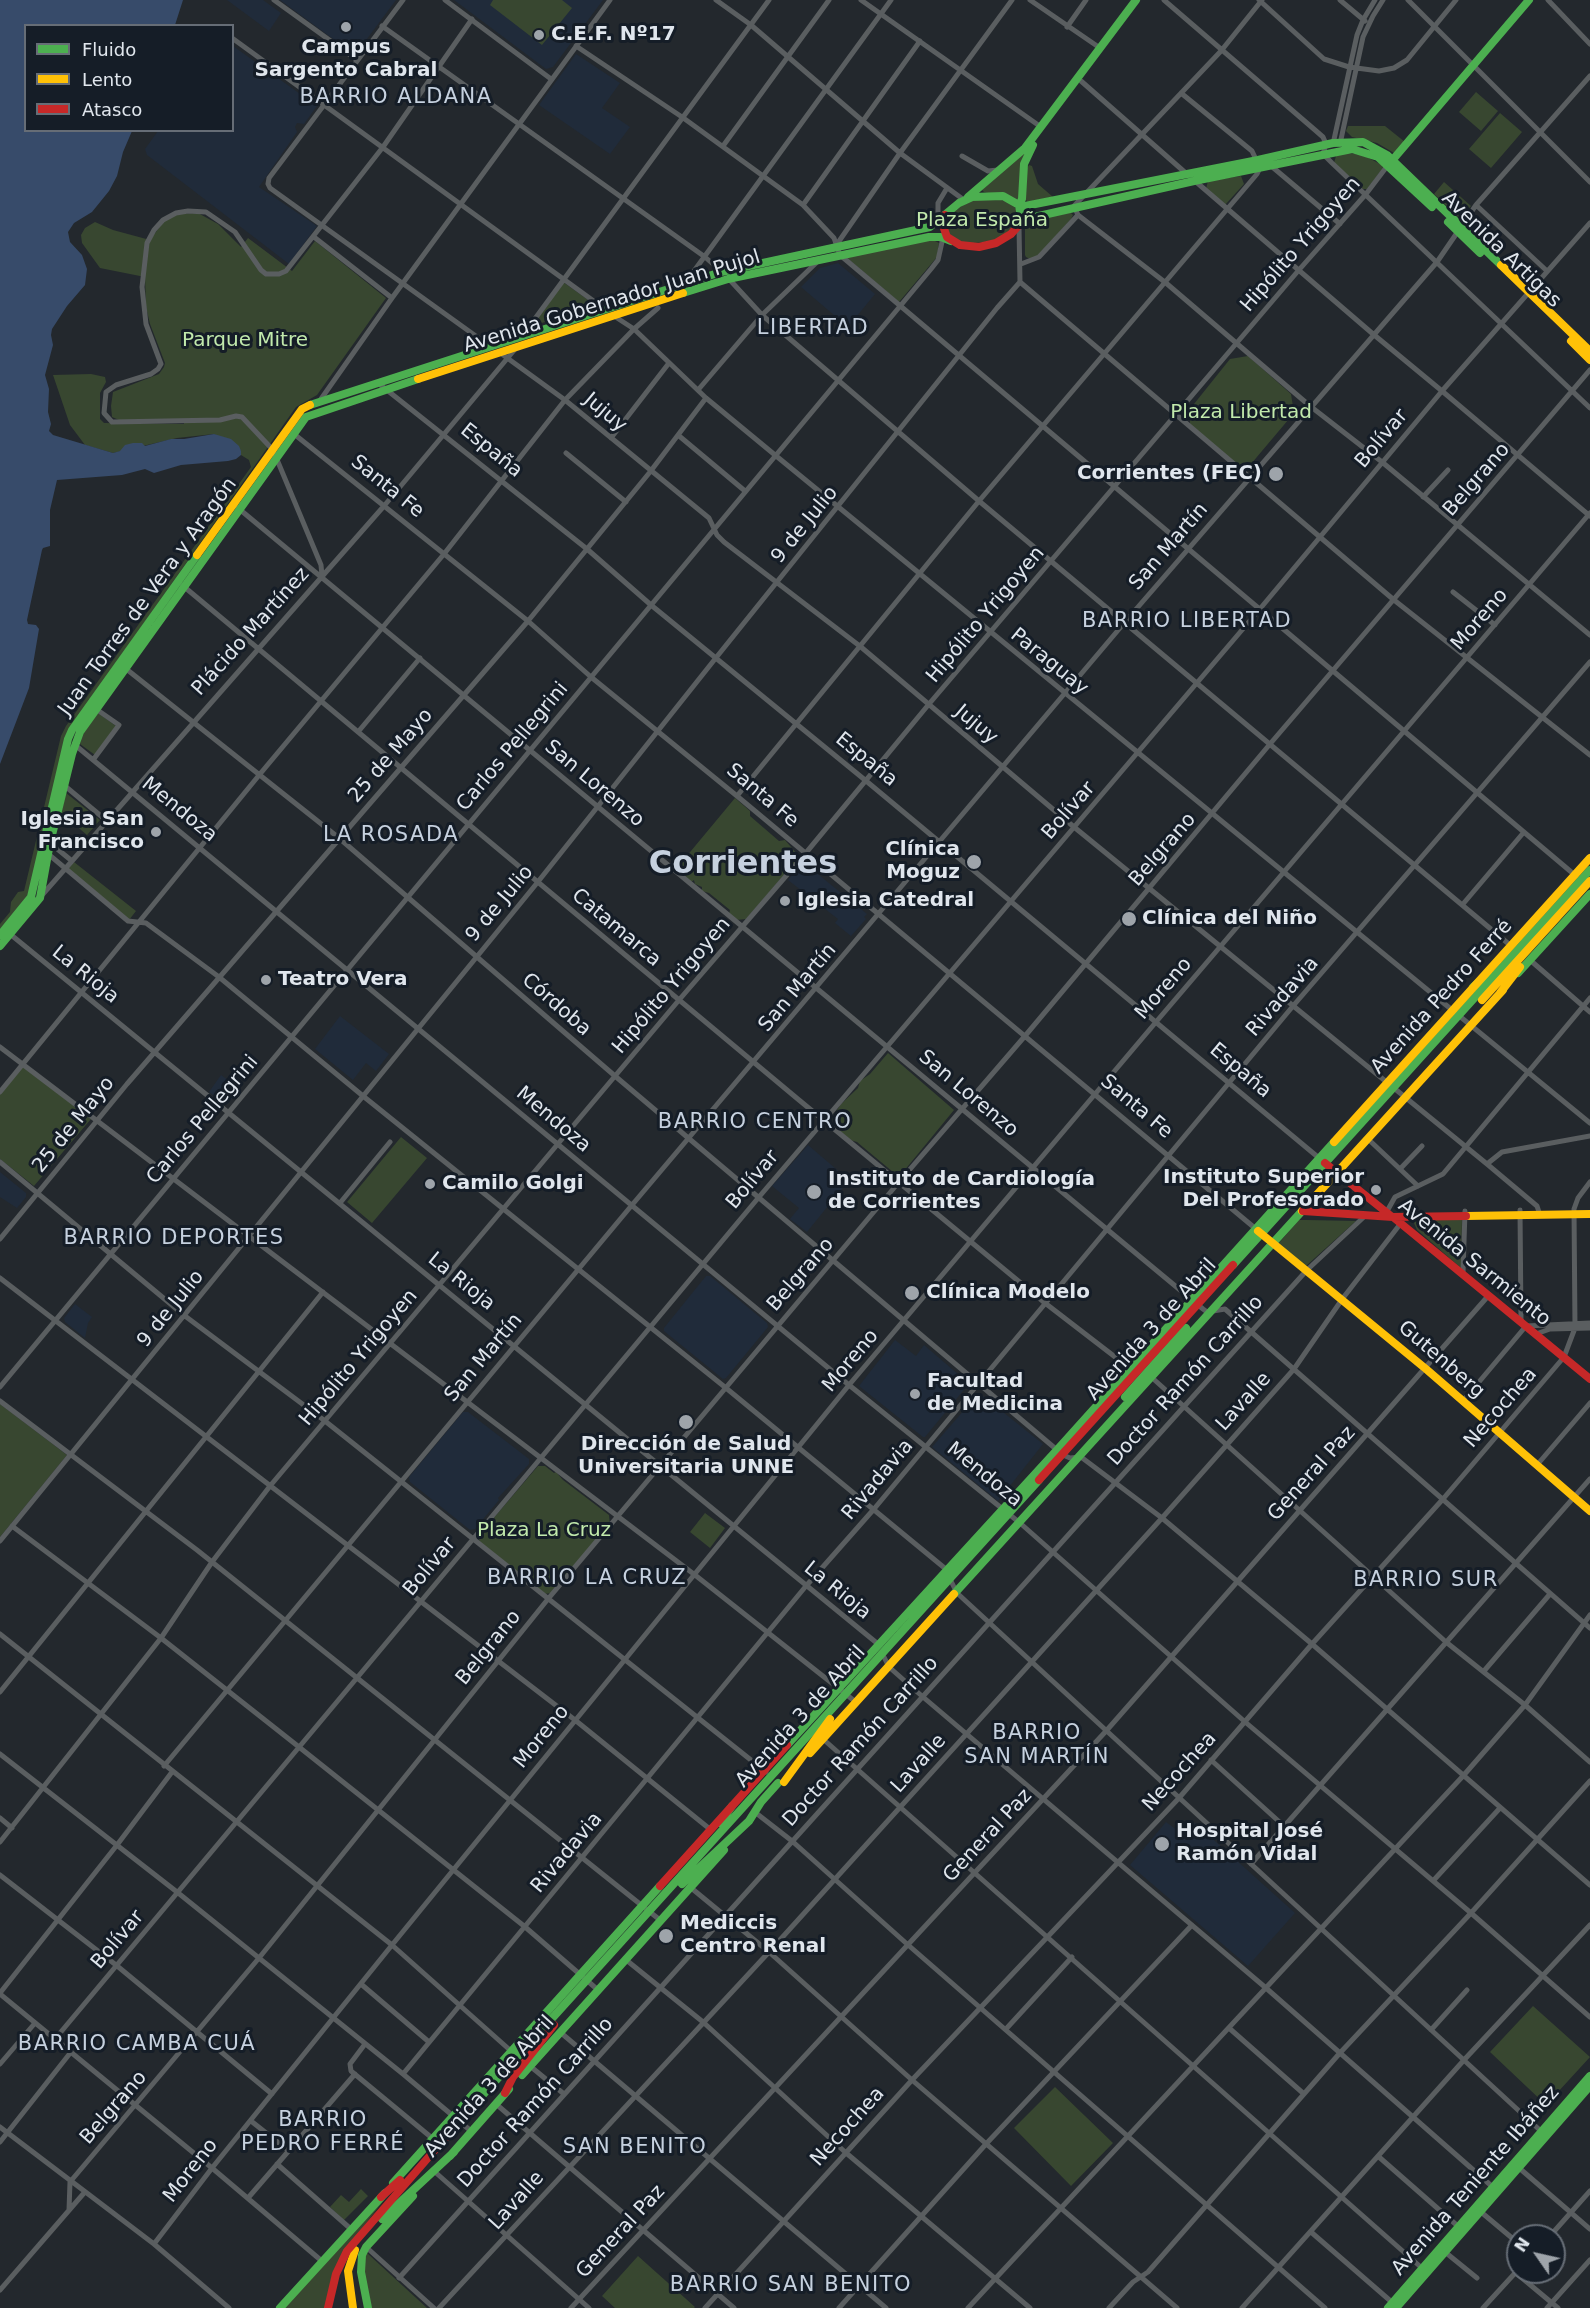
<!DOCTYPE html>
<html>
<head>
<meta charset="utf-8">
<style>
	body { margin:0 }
	#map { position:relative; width:1590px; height:2308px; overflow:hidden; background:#23282d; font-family:"DejaVu Sans",sans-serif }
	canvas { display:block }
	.legend { position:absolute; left:24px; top:24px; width:210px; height:108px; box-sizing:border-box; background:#151d27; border:2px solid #666d76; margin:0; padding:8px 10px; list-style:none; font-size:18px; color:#e0e6ed }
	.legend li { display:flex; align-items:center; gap:12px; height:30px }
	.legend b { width:30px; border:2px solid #666d76 }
	.north { position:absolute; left:1506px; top:2224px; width:60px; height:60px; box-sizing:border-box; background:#151d27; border:2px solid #666d76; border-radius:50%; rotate:304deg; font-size:16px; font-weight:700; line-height:24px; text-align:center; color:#e0e6ed }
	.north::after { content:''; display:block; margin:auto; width:21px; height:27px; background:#9ea4aa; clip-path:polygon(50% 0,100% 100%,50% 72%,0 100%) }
</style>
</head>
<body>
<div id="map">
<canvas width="1590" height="2308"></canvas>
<ul class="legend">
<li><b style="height:8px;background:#4caf50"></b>Fluido</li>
<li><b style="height:8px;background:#ffc107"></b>Lento</li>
<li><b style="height:8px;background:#c62828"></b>Atasco</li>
</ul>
<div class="north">N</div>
</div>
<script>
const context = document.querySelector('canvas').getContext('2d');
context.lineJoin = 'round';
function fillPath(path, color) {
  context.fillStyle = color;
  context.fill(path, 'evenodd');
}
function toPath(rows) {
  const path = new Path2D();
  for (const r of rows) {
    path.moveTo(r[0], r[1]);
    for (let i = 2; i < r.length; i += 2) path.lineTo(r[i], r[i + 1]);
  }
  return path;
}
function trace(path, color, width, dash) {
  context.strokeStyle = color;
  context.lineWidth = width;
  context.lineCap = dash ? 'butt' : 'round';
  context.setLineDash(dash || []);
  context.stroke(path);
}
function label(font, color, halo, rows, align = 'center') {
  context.font = font + ' "DejaVu Sans",sans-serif';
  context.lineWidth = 6;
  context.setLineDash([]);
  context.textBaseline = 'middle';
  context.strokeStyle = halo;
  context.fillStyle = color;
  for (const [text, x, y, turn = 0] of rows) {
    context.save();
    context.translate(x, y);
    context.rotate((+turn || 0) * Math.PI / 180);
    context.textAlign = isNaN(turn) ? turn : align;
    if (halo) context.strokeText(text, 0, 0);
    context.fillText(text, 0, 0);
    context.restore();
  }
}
fillPath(toPath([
	[227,0,263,0,281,13,269,31],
	[280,0,396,0,355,55],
	[454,0,603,0,553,67,546,69],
	[233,46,317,106,304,124,297,123,295,127,297,132,259,187,317,226,289,264,147,155,145,149,158,131,232,130],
	[576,54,620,83,602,108,630,127,610,154,539,105],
	[838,263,875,294,848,327,801,287,820,268],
	[803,862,867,914,864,917,866,919,851,936,835,923,838,919,788,880],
	[340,1016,389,1054,376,1071,366,1063,353,1080,315,1049],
	[221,1075,240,1089,227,1104,224,1104,209,1092],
	[808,1145,849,1180,807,1232,790,1219,799,1208,772,1186],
	[0,1172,26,1193,26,1197,17,1208,0,1197],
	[706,1276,710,1276,767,1323,768,1327,726,1378,723,1379,664,1331,664,1328],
	[75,1304,92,1317,88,1323,85,1338,65,1322,64,1318],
	[895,1340,916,1356,924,1345,966,1381,967,1386,925,1437,923,1437,859,1386],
	[979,1393,1043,1444,998,1501,932,1447],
	[463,1412,468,1412,529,1459,529,1464,498,1498,499,1500,475,1529,470,1530,410,1482,409,1477],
	[1166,1822,1184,1835,1195,1823,1295,1913,1248,1966,1130,1865]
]), '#202b3a');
fillPath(toPath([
	[493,0,562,0,572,8,542,45,490,5],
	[1476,92,1498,111,1481,131,1459,112],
	[1500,113,1522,132,1491,168,1469,149],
	[1348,126,1385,126,1405,142,1394,153,1377,143,1352,137,1346,131],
	[1030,145,1020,197,1016,200,984,192,982,190],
	[1347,153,1363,155,1382,165,1383,168,1367,189,1363,189,1334,163,1336,156],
	[1029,165,1032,166,1038,184,1053,197,1028,202,1026,200,1026,170],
	[1241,176,1244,184,1225,205,1206,189,1208,181],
	[1444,182,1471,206,1461,217,1458,217,1434,194],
	[995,198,1011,203,1018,211,1016,225,996,241,963,244,948,235,946,220,948,216,969,201],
	[1070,212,1073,215,1071,219,1037,257,1030,259,1026,257,1025,255,1025,221],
	[198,213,218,224,241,247,248,238,292,271,315,241,386,298,317,395,296,407,70,728,27,899,0,929,0,924,10,912,11,902,18,892,24,891,61,736,66,726,251,467,249,460,241,455,241,451,214,434,177,438,113,453,85,445,70,425,53,375,91,374,105,377,106,382,100,393,100,419,104,423,184,424,184,420,119,420,112,417,111,406,113,392,159,374,164,367,165,363,150,324,146,307,145,277,100,268,82,243,81,235,85,228,95,222,113,230,150,240,164,221,177,214],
	[931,239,939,243,937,257,899,302,846,257],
	[563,282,598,307,531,326],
	[1248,356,1291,394,1294,413,1251,464,1236,465,1190,426,1190,409,1230,359],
	[98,713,116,726,95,755,80,744,81,737],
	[66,793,100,820,87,835,61,813],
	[735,798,750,811,750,816,779,841,785,840,797,854,796,861,746,919,736,920,729,914,730,910,709,893,702,891,702,887,695,884,694,880,691,882,676,869],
	[74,862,136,911,129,920,68,869],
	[888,1053,954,1110,899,1177,857,1142,850,1140,841,1132,837,1127,838,1125,831,1119,841,1104,858,1088,860,1081,870,1074],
	[23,1066,91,1119,34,1186,0,1159,0,1094],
	[401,1137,427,1158,372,1223,347,1202],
	[1462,1219,1461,1268,1417,1230,1414,1223,1416,1220],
	[1299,1220,1307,1220,1356,1221,1306,1266,1278,1244],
	[0,1404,67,1455,0,1537],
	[538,1466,545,1466,554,1473,556,1472,563,1480,609,1515,610,1525,552,1593,544,1594,479,1542,480,1534],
	[705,1513,725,1528,710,1548,690,1532],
	[1533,2006,1590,2057,1546,2105,1490,2052],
	[1055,2087,1113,2143,1071,2186,1014,2128],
	[361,2189,368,2196,344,2220,330,2207,341,2195,349,2202],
	[392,2190,349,2245,327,2308,283,2308],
	[367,2253,427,2308,370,2308,362,2276,364,2258],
	[638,2256,695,2307,694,2308,615,2308,602,2296]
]), '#384730');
fillPath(toPath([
	[0,0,183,0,175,25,26,26,26,130,132,131,123,152,117,176,109,191,92,212,74,223,68,232,70,242,82,255,87,269,85,285,67,306,52,329,51,335,53,345,45,375,49,389,48,412,51,424,49,431,53,435,113,453,120,451,125,445,133,443,142,443,145,446,171,439,184,439,214,434,231,439,239,446,241,451,241,455,236,459,228,461,181,465,154,473,145,469,122,475,57,480,50,510,50,546,43,548,42,550,27,620,28,624,36,625,39,629,29,688,0,764]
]), '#374b6a');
trace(toPath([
	[274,0,357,60],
	[403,0,269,178,268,184,270,188,491,347],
	[445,0,551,79],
	[716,0,751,25,900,153,964,200],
	[861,0,1041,127],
	[1030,0,1100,48],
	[1164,0,1315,130,1323,137,1326,144,1323,154,1332,163,1590,408],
	[1259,0,1324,59,1349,67,1379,71,1394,68,1407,60,1456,0],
	[1262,0,1221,51,1074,206,1078,215,1166,283,1310,406,1382,462,1590,635],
	[1340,0,1365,21],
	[1408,0,1590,182],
	[1548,0,1590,44],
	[382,26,705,257,722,272],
	[1067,27,1086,0],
	[232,38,606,310],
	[576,46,682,117,803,205,834,238,840,255,1576,876],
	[1081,81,1188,175],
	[1333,144,1357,35,1363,20,1375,0],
	[1340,144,1363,37,1373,16,1383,0],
	[723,146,829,0],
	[962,156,988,171,998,170],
	[1270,165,1340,224],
	[1195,181,1373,334,1442,391,1590,516],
	[803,205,920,41],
	[1476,205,1547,271],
	[938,220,938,203,947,188],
	[1019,227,1020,282],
	[314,237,392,298],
	[835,247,900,153,1012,0],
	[1021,264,1039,257,1078,215],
	[729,279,762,315,979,501,1510,945],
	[686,282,891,0],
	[1020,282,1394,600,1590,755],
	[614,316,634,329,706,398,775,455,1590,1123],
	[523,335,769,0],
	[499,352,565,400,709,518,717,535,724,542,861,647,1074,827,1487,1164,1537,1206,1540,1215],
	[378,383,587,549,651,605,865,780,1319,1158],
	[698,390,762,315,816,263],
	[321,399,392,298,610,0],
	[294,434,528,621,591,677,737,796,1256,1229],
	[678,435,745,491],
	[611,438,669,363],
	[566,453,626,502],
	[1423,497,1448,470],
	[238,508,1203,1309,1207,1312,1225,1309,1590,1628],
	[322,576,321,565,273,450,242,417,236,416,220,420,112,422,104,413,106,392,116,385,151,374,158,369,161,364,146,324,142,287,147,243,154,230,163,220,176,213,188,211,206,212,235,232,261,270,266,274,279,274,286,271,383,147,472,19],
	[182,585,799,1100,1045,1303,1132,1370],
	[1453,592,1495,625],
	[125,668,339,838,615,1076,1063,1455,1070,1458,1081,1457,1162,1518,1312,1644,1590,1885],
	[358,732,420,658],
	[75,745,849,1385,1020,1523,1244,1721,1471,1913,1590,2017],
	[93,760,119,725,96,709],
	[65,786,107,821],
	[737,796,979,501,1257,174,1260,168,1252,151,1181,93],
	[50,843,72,861],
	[47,853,128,921,146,923,219,977,363,1096,726,1388,947,1570],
	[43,894,384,506,516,348],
	[1463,904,1524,832],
	[10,934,878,1644],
	[1530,960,1590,1012],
	[0,1047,695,1575,857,1703],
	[0,1092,260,774,444,554,565,400,634,329,658,308],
	[1368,1139,1418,1186],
	[0,1162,185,1316,325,1421,766,1772],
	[1487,1164,1502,1152,1590,1136],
	[1400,1169,1422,1146],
	[340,1203,390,1142],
	[1520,1210,1521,1321],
	[1386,1213,1395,1197,1443,1174,1590,998],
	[0,1239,127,1084,528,621,650,472,706,398],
	[1463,1273,1465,1211],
	[0,1278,575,1720,711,1830],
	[1536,1334,1550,1329,1590,1328],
	[1149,1375,1446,1642,1525,1705,1590,1762],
	[0,1387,931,269,938,260,942,242,941,237],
	[0,1401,197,1550,660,1920],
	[1463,1401,1526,1326,1590,1323],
	[1537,1465,1590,1403],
	[12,1526,161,1638,299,1747,524,1926,598,1990],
	[0,1541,537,883,715,659,997,308,1020,282],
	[950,1579,957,1593,1543,2133],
	[0,1634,392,1945,511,2051],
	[882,1653,889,1667,923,1697,1266,1988,1495,2189],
	[1484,1671,1550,1594],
	[0,1692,323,1292],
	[823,1739,1423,2269],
	[0,1754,177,1892,403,2074,471,2131],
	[1211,1760,1285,1827],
	[164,1766,632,1205,1125,622,1437,262,1476,205,1590,76],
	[756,1813,792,1841,907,1944,1325,2308],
	[0,1818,12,1828],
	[0,1842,161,1638,212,1562,270,1486,679,1000,805,854,929,704,1298,271,1366,194,1388,165],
	[1251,1864,1590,1479],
	[0,1875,116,1965,272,2094],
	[1433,1881,1500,1808],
	[690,1887,769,1952,912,2080,1177,2308],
	[625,1959,703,2022,845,2152,1030,2308],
	[361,1984,429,2042],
	[0,1993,117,1845,172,1772],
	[0,1994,212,2168,323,2262],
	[1229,2028,1304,2094],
	[1006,2029,1072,1957],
	[1431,2030,1467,1990],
	[560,2032,886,2308],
	[55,2039,759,1197,1259,610,1442,391,1590,223],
	[365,2044,350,2064,351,2071,432,2138],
	[0,2064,35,2023],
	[530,2066,564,2094],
	[403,2074,806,1586,874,1509,1293,1006,1590,662],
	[496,2104,734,2308],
	[251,2121,289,2151],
	[0,2127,154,2244,229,2308],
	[0,2142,71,2052],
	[1379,2157,1460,2228],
	[277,2164,352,2230],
	[1518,2167,1590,2229],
	[435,2172,589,2308],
	[248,2198,355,2074],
	[69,2210,70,2182,259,1958,548,1599,899,1182,1025,1036,1270,744,1590,370],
	[1481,2212,1518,2243],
	[1311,2232,1394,2304],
	[1550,2236,1590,2191],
	[154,2244,212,2168,392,1945,849,1385,1156,1022,1590,513],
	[366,2247,434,2308],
	[1445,2252,1477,2278],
	[1516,2273,1558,2308],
	[399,2278,1307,1270,1366,1215],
	[0,2290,84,2193],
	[439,2308,769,1952,1162,1518,1294,1369,1343,1298,1401,1223],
	[571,2308,1107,1730,1489,1295],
	[705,2308,912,2080,1179,1798,1312,1644,1443,1499,1564,1357,1575,1328,1574,1209,1578,1198,1590,1182],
	[839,2308,986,2144,1192,1925],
	[968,2308,1463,1776,1525,1705,1590,1615],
	[1109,2308,1133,2282,1148,2272,1339,2054,1471,1913,1590,1781],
	[1242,2308,1464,2060,1590,1925],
	[1483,2308,1516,2272],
	[1547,2308,1590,2260]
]), '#5a5e60', 5);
trace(toPath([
	[1390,163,1529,0],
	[968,197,1025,148,1136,0],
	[1019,205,1022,199,1024,164,1033,145],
	[1020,207,1258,160,1333,143,1363,142,1387,155,1501,265],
	[1021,220,1194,181,1352,149,1378,157,1432,207],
	[1448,222,1480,253],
	[683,293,728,279,929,237,941,237,951,241],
	[310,405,721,272,930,227,959,203,972,197,1003,196,1019,205,1021,218],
	[0,935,31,897,68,739,72,730,197,555],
	[0,946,40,898,50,843,72,754,80,732,306,417,418,379],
	[1518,973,1590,894],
	[1473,987,1488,974],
	[1233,1265,1590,870],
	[1125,1397,1186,1328],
	[954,1594,1302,1211],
	[787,1745,1057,1450,1334,1142],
	[720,1823,732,1806],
	[682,1884,749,1821,761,1802,778,1783],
	[530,2034,542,2017],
	[522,2075,724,1850],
	[480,2098,1039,1480],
	[450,2156,509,2089],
	[393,2183,660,1886],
	[382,2219,454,2152],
	[280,2308,385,2193],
	[368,2308,361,2272,362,2255,366,2247,413,2196],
	[1388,2308,1590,2076],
	[1396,2308,1590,2086]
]), '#4caf50', 8);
trace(toPath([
	[1501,265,1590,351],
	[1571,341,1590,360],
	[418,379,683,293],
	[197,555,302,409,310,405],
	[1500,993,1520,967],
	[1482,1000,1590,881],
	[1334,1142,1590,858],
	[1302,1211,1503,990],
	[1466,1216,1590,1214],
	[1258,1231,1426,1369,1590,1511],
	[810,1753,954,1594],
	[784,1782,830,1719],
	[353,2308,348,2271,355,2250]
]), '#ffc107', 8);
trace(toPath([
	[945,215,942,223,947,237,960,245,979,247,996,243,1011,234,1019,225,1021,218],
	[1325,1163,1391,1216],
	[1303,1211,1393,1217,1466,1216],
	[1393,1217,1590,1379],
	[1039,1480,1233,1265],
	[660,1886,787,1745],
	[505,2093,513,2077,554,2025],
	[381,2197,400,2180],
	[328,2308,336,2274,347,2251,480,2098]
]), '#c62828', 8);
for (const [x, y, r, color] of [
	[346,27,6,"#9ea4aa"],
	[539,35,6,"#9ea4aa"],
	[1276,474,8,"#9ea4aa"],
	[156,832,6,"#9ea4aa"],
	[974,862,8,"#9ea4aa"],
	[785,901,6,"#9ea4aa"],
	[1129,919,8,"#9ea4aa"],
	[266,980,6,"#9ea4aa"],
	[430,1184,6,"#9ea4aa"],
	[1376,1190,6,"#9ea4aa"],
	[814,1192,8,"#9ea4aa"],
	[912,1293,8,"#9ea4aa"],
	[915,1394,6,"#9ea4aa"],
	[686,1422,8,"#9ea4aa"],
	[1162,1844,8,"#9ea4aa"],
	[666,1936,8,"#9ea4aa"]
]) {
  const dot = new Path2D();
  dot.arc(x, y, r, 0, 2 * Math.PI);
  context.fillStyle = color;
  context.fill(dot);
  trace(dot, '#151d27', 2);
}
label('bold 20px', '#e0e6ed', '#151d27', [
	["C.E.F. Nº17",551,35],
	["Campus",346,48,"center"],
	["Sargento Cabral",346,71,"center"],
	["Corrientes (FEC)",1262,474,"right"],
	["Iglesia San",144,820,"right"],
	["Francisco",144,843,"right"],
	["Clínica",960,850,"right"],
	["Moguz",960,873,"right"],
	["Iglesia Catedral",797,901],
	["Clínica del Niño",1142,919],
	["Teatro Vera",278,980],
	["Instituto Superior",1364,1178,"right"],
	["Del Profesorado",1364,1201,"right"],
	["Instituto de Cardiología",828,1180],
	["de Corrientes",828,1203],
	["Camilo Golgi",442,1184],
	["Clínica Modelo",926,1293],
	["Facultad",927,1382],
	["de Medicina",927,1405],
	["Dirección de Salud",686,1445,"center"],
	["Universitaria UNNE",686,1468,"center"],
	["Hospital José",1176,1832],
	["Ramón Vidal",1176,1855],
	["Mediccis",680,1924],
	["Centro Renal",680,1947]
], 'left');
label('20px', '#c1e9ac', '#151d27', [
	["Plaza España",982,221],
	["Parque Mitre",245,341],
	["Plaza Libertad",1241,413],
	["Plaza La Cruz",544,1531]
]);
label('20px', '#e0e6ed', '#151d27', [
	["Hipólito Yrigoyen",1301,245,-49],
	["Avenida Artigas",1501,250,44],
	["Avenida Gobernador Juan Pujol",612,302,-17],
	["Jujuy",605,413,40],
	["Bolívar",1382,439,-50],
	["España",491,451,39],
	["Belgrano",1477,480,-49],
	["Santa Fe",387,487,39],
	["9 de Julio",805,525,-51],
	["San Martín",1169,547,-49],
	["Juan Torres de Vera y Aragón",148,597,-54],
	["Hipólito Yrigoyen",986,615,-50],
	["Moreno",1480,620,-49],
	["Plácido Martínez",251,632,-48],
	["Paraguay",1049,662,39],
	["Jujuy",976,725,40],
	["Carlos Pellegrini",513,747,-50],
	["25 de Mayo",391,756,-49],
	["España",866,760,39],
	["San Lorenzo",594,784,40],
	["Santa Fe",762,796,40],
	["Mendoza",179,810,39],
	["Bolívar",1069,811,-49],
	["Belgrano",1163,850,-49],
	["9 de Julio",500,904,-50],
	["Catamarca",616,928,40],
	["La Rioja",85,975,39],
	["Hipólito Yrigoyen",672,986,-50],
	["San Martín",798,988,-50],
	["Moreno",1164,989,-49],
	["Rivadavia",1283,997,-49],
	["Avenida Pedro Ferré",1442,997,-48],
	["Córdoba",556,1005,41],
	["España",1240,1071,40],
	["San Lorenzo",968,1094,40],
	["Santa Fe",1136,1107,40],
	["Carlos Pellegrini",203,1120,-50],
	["Mendoza",553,1120,40],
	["25 de Mayo",74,1125,-51],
	["Bolívar",753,1180,-50],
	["Avenida Sarmiento",1474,1263,39],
	["Belgrano",801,1275,-49],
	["La Rioja",461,1282,39],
	["9 de Julio",171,1309,-51],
	["Avenida 3 de Abril",1152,1330,-48],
	["Hipólito Yrigoyen",359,1358,-50],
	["San Martín",484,1358,-50],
	["Gutenberg",1441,1360,41],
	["Moreno",851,1361,-50],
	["Doctor Ramón Carrillo",1186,1381,-48],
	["Lavalle",1244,1402,-48],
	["Necochea",1501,1408,-49],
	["General Paz",1312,1474,-48],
	["Mendoza",984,1475,39],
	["Rivadavia",878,1480,-50],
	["Bolívar",430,1567,-50],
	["La Rioja",837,1591,39],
	["Belgrano",489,1648,-51],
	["Avenida 3 de Abril",801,1717,-48],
	["Moreno",542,1737,-51],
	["Doctor Ramón Carrillo",861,1742,-48],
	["Lavalle",919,1764,-48],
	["Necochea",1180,1772,-48],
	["General Paz",988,1836,-47],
	["Rivadavia",567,1853,-50],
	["Bolívar",118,1940,-50],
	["Avenida 3 de Abril",490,2087,-48],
	["Doctor Ramón Carrillo",536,2103,-48],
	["Belgrano",114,2108,-49],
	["Necochea",848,2127,-48],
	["Moreno",191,2171,-52],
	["Avenida Teniente Ibáñez",1476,2181,-49],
	["Lavalle",517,2201,-48],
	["General Paz",621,2232,-47]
]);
context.letterSpacing = '1.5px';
label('21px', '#c6d1df', '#151d27', [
	["BARRIO ALDANA",396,98],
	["LIBERTAD",813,329],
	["BARRIO LIBERTAD",1187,622],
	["LA ROSADA",391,836],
	["BARRIO CENTRO",755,1123],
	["BARRIO DEPORTES",174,1239],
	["BARRIO LA CRUZ",587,1579],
	["BARRIO SUR",1426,1581],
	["BARRIO",1037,1734],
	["SAN MARTÍN",1037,1758],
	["BARRIO CAMBA CUÁ",137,2045],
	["BARRIO",323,2121],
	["PEDRO FERRÉ",323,2145],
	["SAN BENITO",635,2148],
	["BARRIO SAN BENITO",791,2286]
]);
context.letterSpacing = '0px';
label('bold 32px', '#c6d1df', '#151d27', [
	["Corrientes",743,865]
]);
</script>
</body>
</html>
